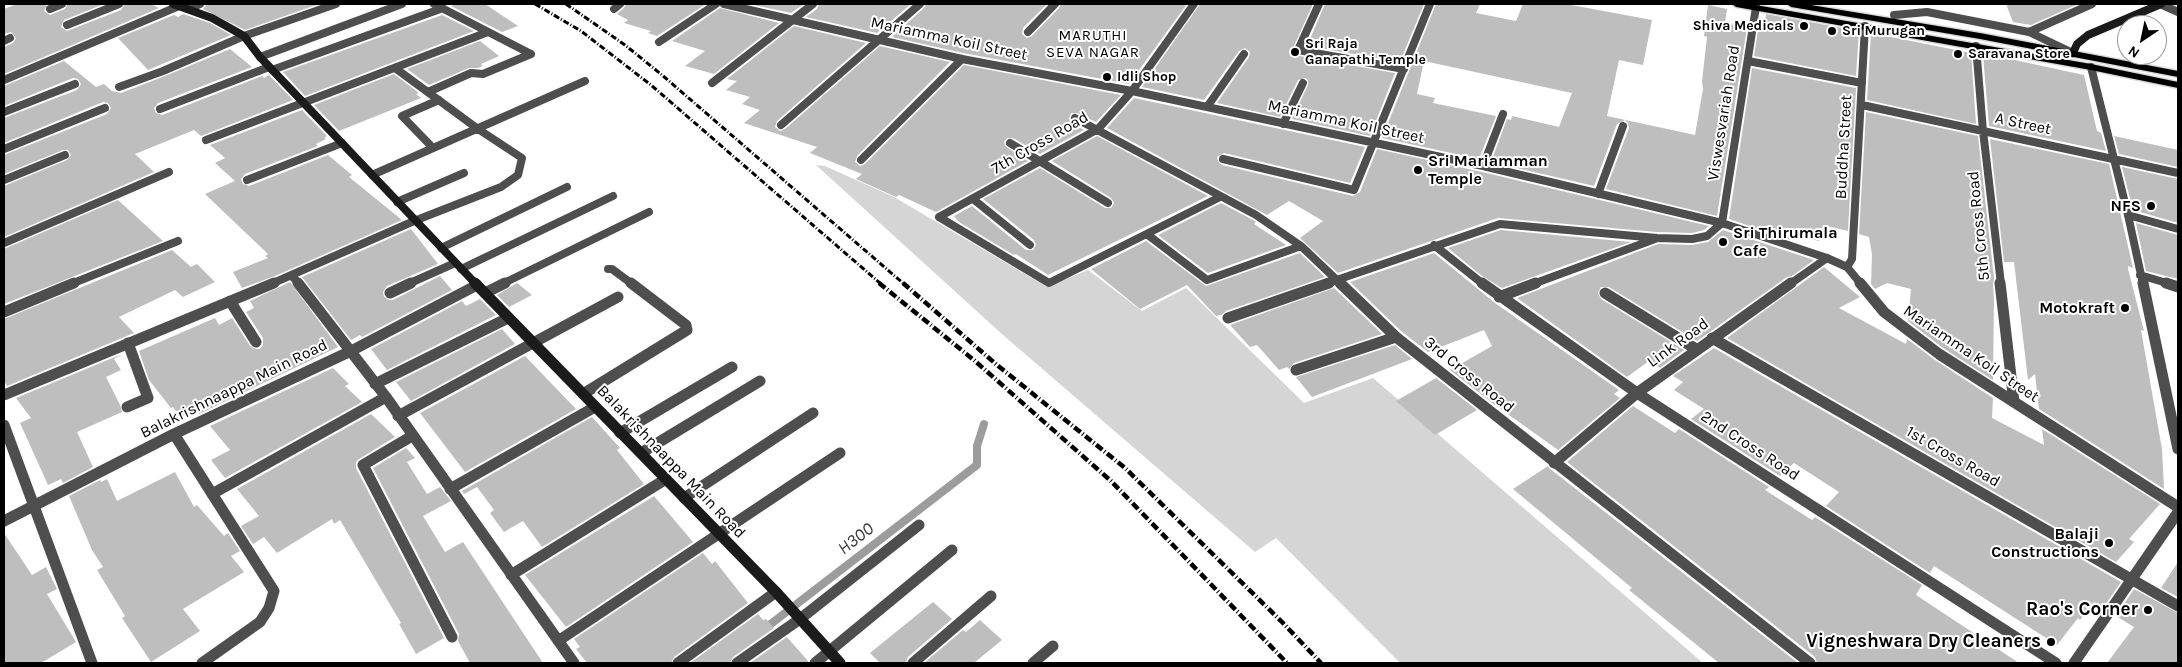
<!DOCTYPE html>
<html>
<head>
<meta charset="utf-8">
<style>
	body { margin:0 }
	#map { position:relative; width:2182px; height:667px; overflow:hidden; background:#fff; font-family:Karla,sans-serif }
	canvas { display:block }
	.frame { position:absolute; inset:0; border:5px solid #000; pointer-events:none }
	.north { position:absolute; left:2117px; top:15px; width:50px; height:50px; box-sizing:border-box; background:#fff; border:1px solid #999; border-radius:50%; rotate:214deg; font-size:14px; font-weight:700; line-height:20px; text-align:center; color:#000 }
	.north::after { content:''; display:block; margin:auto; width:18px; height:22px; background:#000; clip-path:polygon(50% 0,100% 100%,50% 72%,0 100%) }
</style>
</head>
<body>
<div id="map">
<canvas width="2182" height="667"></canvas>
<div class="frame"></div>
<div class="north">N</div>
</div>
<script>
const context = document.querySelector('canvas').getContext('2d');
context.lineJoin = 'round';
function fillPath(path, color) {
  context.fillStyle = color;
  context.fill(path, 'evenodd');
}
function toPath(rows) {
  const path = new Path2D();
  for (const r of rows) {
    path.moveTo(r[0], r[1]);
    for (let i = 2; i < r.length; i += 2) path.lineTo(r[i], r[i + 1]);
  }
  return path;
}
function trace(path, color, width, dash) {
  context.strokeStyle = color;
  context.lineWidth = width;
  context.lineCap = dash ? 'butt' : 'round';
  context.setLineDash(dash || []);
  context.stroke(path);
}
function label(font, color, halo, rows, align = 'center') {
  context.font = font + ' Karla,sans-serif';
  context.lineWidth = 4;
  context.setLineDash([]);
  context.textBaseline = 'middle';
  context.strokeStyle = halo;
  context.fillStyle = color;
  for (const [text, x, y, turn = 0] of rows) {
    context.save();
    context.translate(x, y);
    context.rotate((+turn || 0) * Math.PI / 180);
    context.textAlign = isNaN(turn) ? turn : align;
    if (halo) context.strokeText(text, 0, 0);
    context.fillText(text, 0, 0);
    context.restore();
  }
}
fillPath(toPath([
	[816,165,825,166,894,197,1047,287,1088,270,1142,311,1186,288,1304,403,1373,378,1703,663,1400,663,1276,538,1255,552,1003,335]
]), '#d5d5d5');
trace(toPath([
	[763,630,977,465,977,446,984,424]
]), '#9c9c9c', 8);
fillPath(toPath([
	[17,4,47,4,44,11,50,15,65,9,68,4,104,4,64,20,61,27,67,31,121,10,125,4,151,4,159,8,4,74,4,47,13,43,16,38,11,32,4,34,4,9],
	[207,4,319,4,245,30,203,9],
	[456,4,485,4,518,26,502,32,451,6],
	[626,4,706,4,657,36,648,33,651,31,624,23,628,20,617,14,624,8],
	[749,4,804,4,791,13],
	[819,4,911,4,877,33,806,17,817,9],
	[926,4,1047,4,1023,28,1022,34,1027,38,1032,36,1059,8,1061,4,1187,4,1129,84,963,53,892,37,924,8],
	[1200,4,1313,4,1293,48,1294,55,1395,73,1370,136,1292,119,1308,85,1308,80,1305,78,1298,80,1280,117,1217,103,1249,57,1250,52,1245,48,1239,51,1204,100,1142,87],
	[1325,4,1424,4,1400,62,1307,46],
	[1436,4,1480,4,1476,13,1516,21,1523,4,1566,4,1652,20,1643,65,1619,60,1607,116,1695,135,1703,89,1702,81,1707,37,1704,36,1708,5,1727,9,1725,23,1747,28,1717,216,1606,189,1629,128,1628,123,1625,120,1617,124,1594,186,1491,162,1507,119,1511,120,1512,116,1559,127,1572,93,1424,61,1417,94,1435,98,1433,103,1496,116,1479,159,1382,138],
	[2006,4,2078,4,2031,25,2013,22],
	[720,8,779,23,714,74,685,66,705,51,672,41],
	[183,14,210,23,231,35,148,70,118,38,174,15,178,17],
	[1766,14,1859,31,1856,76,1754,56,1758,30,1764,31],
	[442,15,474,31,305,96,283,72],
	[794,26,866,43,777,121,775,127,780,131,785,129,880,46,950,62,857,156,855,162,860,166,865,164,964,65,1121,95,1096,122,1077,113,1071,113,1069,118,1070,122,1084,130,1040,154,1013,138,1007,138,1004,142,1005,146,1028,161,936,212,899,195,896,197,856,179,862,174,810,153,817,147,744,123,760,110,742,104,750,97,726,90,737,81,727,79],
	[1871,33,1971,53,1976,124,1867,100],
	[480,41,499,56,481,64,483,66,478,68,469,68,429,85,407,69],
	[230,49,252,67,158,103,154,108,156,113,162,115,262,76,264,78,269,75,293,100,201,136,194,130,135,154,154,172,4,237,4,186,67,160,71,155,68,150,63,150,4,174,4,155,107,114,111,108,108,103,103,102,4,143,4,118,77,90,81,84,78,79,73,78,4,106,4,86,64,61,96,87,104,84,112,91,121,93,165,76],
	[1987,54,2084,75,2097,131,2101,133,2106,151,1989,126,1983,55,1987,56],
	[1752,68,1856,88,1848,231,1823,225,1819,241,1780,230,1791,240,1729,219],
	[394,74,419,93,416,94,421,98,339,131,314,105],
	[1134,98,1365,147,1350,183,1224,153,1217,157,1218,161,1222,165,1353,196,1360,192,1377,149,1482,172,1709,226,1704,230,1692,233,1657,232,1498,218,1338,273,1300,238,1323,221,1289,201,1267,215,1107,128],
	[302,110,327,136,324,138,326,139,316,144,318,146,245,174,241,179,243,184,249,186,328,155,352,175,349,177,402,220,275,276,242,288,233,272,268,258,265,256,268,254,205,194,235,181,215,163,225,158,210,145],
	[1866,112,1978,136,1994,278,1993,284,1994,300,1993,380,1943,348,1908,321,1911,289,1887,283,1875,289,1871,284,1872,254,1869,237,1859,234],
	[1097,136,1208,196,1048,275,1016,254,1014,255,959,222,954,216,972,206,1026,250,1033,250,1036,245,1034,240,983,199,1040,168,1105,208,1111,208,1114,203,1111,198,1052,161],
	[2114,136,2178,150,2178,167,2119,154],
	[1990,139,2109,164,2133,268,2128,266,2128,269,2144,331,2141,330,2162,449,2164,489,2039,409,2035,374,2028,380,2014,262,2004,262],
	[2122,167,2178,179,2178,223,2133,210],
	[118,200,163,241,4,304,4,249],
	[1221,203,1253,220,1256,222,1254,224,1286,245,1208,273,1158,235],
	[2136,223,2178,235,2178,279,2146,271],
	[411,229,438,264,387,286,383,292,384,297,389,300,393,300,440,276,452,290,362,337,360,335,351,340,302,277],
	[1501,230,1631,242,1502,288,1482,276,1448,248],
	[1723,230,1814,260,1792,276,1787,277,1697,341,1609,287,1601,287,1598,293,1601,299,1684,350,1660,368,1649,361,1627,377,1517,298,1658,244,1692,245,1708,242],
	[1146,241,1206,286,1300,253,1325,277,1226,311,1221,315,1216,316,1187,285,1140,309,1091,269],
	[172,250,191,267,197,264,215,282,183,297,175,290,119,317,134,333,7,386,4,381,4,319],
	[1434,253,1495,303,1619,390,1614,394,1620,398,1558,450,1491,402,1450,370,1492,346,1484,330,1428,352,1401,331,1350,282],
	[1824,267,1860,297,1839,308,1906,344,1907,339,1935,360,1993,398,1992,418,2044,445,2042,429,2160,504,2129,539,2134,542,2116,562,1727,338],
	[290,282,338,347,199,414,196,410,180,418,173,407,171,408,149,380,139,351,215,318,219,325,232,318,250,346,256,349,260,349,263,345,263,338,246,312,254,308,250,301],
	[517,283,532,295,509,307,497,295],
	[1334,288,1382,334,1294,363,1289,369,1287,367,1279,370,1257,345,1250,347,1230,325],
	[480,299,496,315,387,370,371,349,462,301,466,306],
	[502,329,515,344,411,401,396,382],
	[1395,345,1412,359,1312,397,1296,377],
	[1714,348,2121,582,2103,608,2094,602,2080,620,2078,618,2057,645,1934,566,1930,573,1826,506,1839,492,1794,463,1780,476,1691,419,1704,409,1674,390,1683,382,1673,376],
	[122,354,114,359,121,370,106,377,120,405,122,412,77,432,93,467,63,483,61,479,48,485,20,423,31,418,16,398],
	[525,356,576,409,465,472,420,413],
	[333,368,349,384,345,386,362,402,225,478,211,460,230,450,210,426],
	[1436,378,1477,410,1435,435,1396,401],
	[1633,406,1675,433,1679,429,1769,487,1765,490,1812,520,1815,517,1922,585,1916,595,2019,663,1817,663,1815,657,1567,462],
	[371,414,395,437,359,459,356,462,356,468,444,638,416,654,399,624,401,623,340,520,334,524,332,519,277,553,264,537,253,544,241,526,259,516,237,489],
	[592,417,620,448,617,450,644,484,542,547,523,521,504,532,490,513,494,510,477,487,464,494,462,491],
	[406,448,415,458,407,462,427,494,440,487,451,501,423,516,445,552,463,542,543,663,470,663,458,641,459,634,373,468],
	[1548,466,1549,468,1798,663,1719,663,1629,590,1632,588,1513,489],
	[175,472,194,507,197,505,224,536,228,533,240,551,231,556,244,572,183,609,200,631,151,662,122,618,125,616,97,570,103,567,92,550,69,496,100,480,101,482,107,479,117,501],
	[654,496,693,542,566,627,525,575],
	[4,533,32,575,46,567,57,589,47,594,76,642,41,663,4,663],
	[703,553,712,564,715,561,748,603,674,657,671,663,587,663,576,649,580,647,574,639],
	[2178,562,2178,597,2161,588],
	[2134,589,2178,613,2178,663,2107,663,2134,627,2116,616],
	[933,602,952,619,908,657,906,663,880,663,870,653],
	[758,614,763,620,766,619,774,628,733,657,730,663,690,663],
	[980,620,1002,640,974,663,924,663,963,630,966,632],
	[787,637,808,661,808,663,750,663]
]), '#bebebe');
const primary = toPath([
	[1732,4,1750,4,2091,64,2178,82,2178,88,2091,70,1736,7,1732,4],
	[1787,4,1805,4,1980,33,2178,71,2178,77,1980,39,1791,7,1787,4]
]);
trace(primary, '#dbdbdb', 3);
trace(toPath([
	[2160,4,2178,12]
]), '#4e4e4e', 8);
trace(toPath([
	[434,4,531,54],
	[724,4,962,59,1132,91,1483,166,1722,223,1827,258,1847,267,1861,284],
	[1319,4,1298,50,1404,69],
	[50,9,62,4],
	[188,9,200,4],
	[614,9,620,4],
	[1894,15,1927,12,2029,32,2073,53],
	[67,25,119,4],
	[1028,32,1055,4],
	[2029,32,2092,4],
	[4,41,10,38],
	[659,42,716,4],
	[1976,46,1983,131,2001,284],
	[260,57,402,4],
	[1748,61,1862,83],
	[2091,67,2128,215,2143,284],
	[272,70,443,8],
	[4,80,179,6],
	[712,83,813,4],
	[119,87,163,71,244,36,336,4],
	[428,92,471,73,483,74,531,54],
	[1862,105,2178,173],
	[1207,107,1244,54],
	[160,109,269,67],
	[4,112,75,84],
	[1075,118,1256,215,1301,246,1341,284],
	[1283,124,1303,83],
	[781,125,920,4],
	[206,140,488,32],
	[1010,143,1108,203],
	[433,148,402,116,439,100],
	[4,149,105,108],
	[1223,159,1354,190,1430,4],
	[861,160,962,59],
	[1483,166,1503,114],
	[372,175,585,81],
	[4,180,65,155],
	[247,180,342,143],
	[1598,194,1623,126],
	[973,199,1030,245],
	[397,202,464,173],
	[2128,215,2178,229],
	[939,217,1098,129,1132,91,1194,4],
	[939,217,1049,283,1220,197],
	[1148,235,1207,280,1301,246],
	[4,243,169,172],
	[1434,245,1483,284],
	[441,248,567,187],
	[1847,267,1852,259,1865,26],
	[461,269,613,196],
	[608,269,612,269,632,284],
	[2140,275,2170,284],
	[292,276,299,284],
	[71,284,178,241],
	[271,284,414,221,501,187,518,175,522,158,478,129,395,68],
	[408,284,455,263],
	[502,284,649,212],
	[1325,284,1500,224,1657,238,1692,239,1707,236,1722,223,1756,7],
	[1533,284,1655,239],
	[1790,284,1827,258]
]), '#4e4e4e', 8);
trace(toPath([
	[298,283,386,397,574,663],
	[1340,283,1396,337,1810,663],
	[1482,283,1637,393,2056,663],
	[1860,283,1884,312,1939,354,2178,507],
	[2000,283,2014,402],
	[2143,283,2178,449],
	[2166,283,2178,287],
	[390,293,411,283],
	[485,293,505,283],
	[1605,293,1696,349],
	[1499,297,1536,283],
	[230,301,256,342],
	[4,312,74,283],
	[1228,318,1329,283],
	[1712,338,2178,606],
	[1296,370,1396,337],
	[375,384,508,318],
	[583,394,687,330,686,325,631,283],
	[4,395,274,283],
	[127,407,148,398,128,343],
	[398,416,618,297],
	[4,425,92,663],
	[620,433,732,367],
	[174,434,274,591,269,608,260,622,202,663],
	[412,436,363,465,452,637],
	[641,453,760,381],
	[1554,463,1637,393,1791,283],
	[450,489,595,407],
	[212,494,386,397],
	[684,498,813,413],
	[4,521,174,434,351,351,477,285],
	[511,575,666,479],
	[558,641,840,453],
	[678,663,776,592],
	[737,663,800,619,919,525],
	[815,663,952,550],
	[913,663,991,596],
	[1033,663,1053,646],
	[2074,663,2178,512]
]), '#4e4e4e', 11);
trace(toPath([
	[173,4,212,18,244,36,260,57,476,284],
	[2073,53,2077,44,2088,35,2161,4]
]), '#1b1b1b', 8);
trace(toPath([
	[475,283,776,592,840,663]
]), '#1b1b1b', 11);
fillPath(primary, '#000');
trace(toPath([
	[535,4,581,31,651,85,881,284],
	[566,4,625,45,662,75,904,284]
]), '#000', 3, [6, 2, 1, 2]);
trace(toPath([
	[879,283,975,361,1111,481,1287,663],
	[903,283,997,365,1125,468,1282,622,1321,663]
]), '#000', 4.5, [8, 2.5, 1, 2.5]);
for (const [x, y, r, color] of [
	[1804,26,5,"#000"],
	[1832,31,5,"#000"],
	[1295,52,5,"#000"],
	[1958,54,5,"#000"],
	[1107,77,5,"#000"],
	[1418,170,5,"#000"],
	[2151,206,5,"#000"],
	[1723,242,5,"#000"],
	[2125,308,5,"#000"],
	[2109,543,5,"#000"],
	[2148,610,5,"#000"],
	[2051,642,5,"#000"]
]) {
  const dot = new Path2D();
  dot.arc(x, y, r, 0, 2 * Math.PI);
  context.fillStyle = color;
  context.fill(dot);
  trace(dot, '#fff', 2);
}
label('bold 14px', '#000', '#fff', [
	["Shiva Medicals",1794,26,"right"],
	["Sri Murugan",1842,31],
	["Sri Raja",1305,44],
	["Ganapathi Temple",1305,60],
	["Saravana Store",1968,54],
	["Idli Shop",1117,77]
], 'left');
context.letterSpacing = '1px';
label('15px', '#000', '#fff', [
	["MARUTHI",1093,36],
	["SEVA NAGAR",1093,53]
]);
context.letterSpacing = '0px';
label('16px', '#000', '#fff', [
	["Mariamma Koil Street",949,39,12],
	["Viswesvariah Road",1724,113,-81],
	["Mariamma Koil Street",1346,122,12],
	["A Street",2023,124,12],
	["7th Cross Road",1040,143,-30],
	["Buddha Street",1844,147,-87],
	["5th Cross Road",1979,226,-96],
	["Link Road",1678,343,-36],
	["Mariamma Koil Street",1971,354,34],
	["3rd Cross Road",1469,375,39],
	["Balakrishnaappa Main Road",234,389,-26],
	["2nd Cross Road",1750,446,33],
	["1st Cross Road",1953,457,30],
	["Balakrishnaappa Main Road",671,462,46]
]);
label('bold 16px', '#000', '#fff', [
	["Sri Mariamman",1428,161,"left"],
	["Temple",1428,179,"left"],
	["NFS",2141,206],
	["Sri Thirumala",1733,233,"left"],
	["Cafe",1733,251,"left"],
	["Motokraft",2115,308],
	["Balaji",2099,534],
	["Constructions",2099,552]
], 'right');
label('italic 18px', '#3d3d3d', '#fff', [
	["H300",856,539,-38]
]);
label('bold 19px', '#000', '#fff', [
	["Rao's Corner",2138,610],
	["Vigneshwara Dry Cleaners",2041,642]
], 'right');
</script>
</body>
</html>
